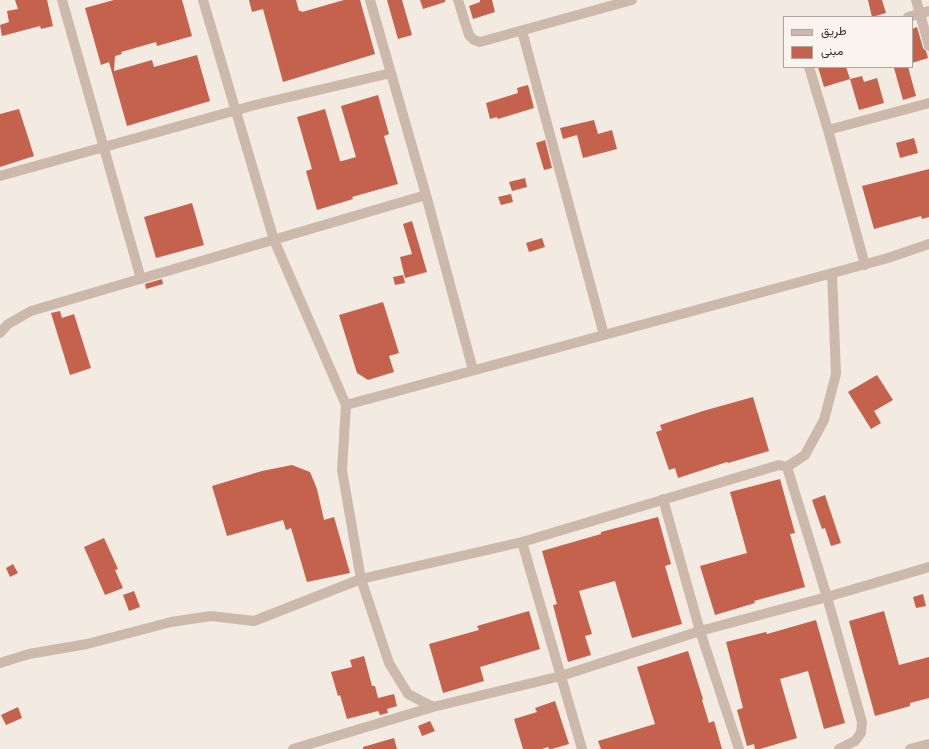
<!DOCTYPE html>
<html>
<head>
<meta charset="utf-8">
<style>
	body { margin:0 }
	#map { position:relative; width:929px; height:749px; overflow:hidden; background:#f3eae1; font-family:Roboto,Vazirmatn,sans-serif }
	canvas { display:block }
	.legend { position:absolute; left:783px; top:16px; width:130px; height:52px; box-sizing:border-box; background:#fbf4ee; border:1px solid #aea5a0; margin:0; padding:5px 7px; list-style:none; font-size:12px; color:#3a2f2b }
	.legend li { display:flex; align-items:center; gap:8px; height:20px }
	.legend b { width:20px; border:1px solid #aea5a0 }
</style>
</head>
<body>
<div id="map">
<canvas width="929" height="749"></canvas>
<ul class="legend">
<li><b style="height:5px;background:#ccb9ac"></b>طريق</li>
<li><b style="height:11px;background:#c5624d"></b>مبنى</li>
</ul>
</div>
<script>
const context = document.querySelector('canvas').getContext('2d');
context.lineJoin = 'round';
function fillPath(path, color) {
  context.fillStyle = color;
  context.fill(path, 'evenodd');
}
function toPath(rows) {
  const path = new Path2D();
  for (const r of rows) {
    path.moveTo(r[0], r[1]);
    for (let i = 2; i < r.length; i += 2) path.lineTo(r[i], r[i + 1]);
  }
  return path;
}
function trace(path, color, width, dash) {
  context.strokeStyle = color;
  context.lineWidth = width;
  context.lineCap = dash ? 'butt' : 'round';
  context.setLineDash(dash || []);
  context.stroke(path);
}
fillPath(toPath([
	[15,0,47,0,53,26,41,29,40,26,2,36,0,25,9,22,7,11,18,9],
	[114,0,182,0,192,36,157,46,156,42,121,52,122,54,115,56,114,71,152,60,154,67,197,55,210,101,127,126,109,62,101,65,85,8],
	[249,0,296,0,299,11,301,11,302,12,344,0,360,0,375,54,283,82,263,9,252,12],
	[387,0,402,0,412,35,398,39],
	[420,0,445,0,445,2,423,9],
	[480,0,492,0,495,12,473,19,469,6,480,2],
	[868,0,882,0,886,13,872,17],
	[917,27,923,48,926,51,928,58,912,63,912,29],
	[818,67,846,67,850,79,824,87],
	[898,67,908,67,916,96,903,100,894,68],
	[862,76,864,82,877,78,884,103,859,110,850,79],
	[528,85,534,108,498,119,497,117,490,119,486,103,518,93,517,88],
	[378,95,389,134,384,136,398,184,352,197,353,199,317,210,306,171,312,169,297,117,325,109,340,161,342,161,356,157,341,106],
	[19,109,34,156,0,167,0,114],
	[594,120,598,134,612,130,617,149,583,158,577,135,563,139,560,128],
	[914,138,918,153,900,158,896,143],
	[545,140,552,168,544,170,536,143],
	[929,169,929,217,922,219,921,216,874,229,862,186],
	[525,178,527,187,512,191,509,182],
	[511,194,513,202,501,205,498,197],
	[192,203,204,245,156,258,144,217],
	[412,221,427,272,405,278,400,257,412,254,403,224],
	[542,238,545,247,529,252,526,243],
	[403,275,405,283,395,285,393,277],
	[162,279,163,284,146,289,145,284],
	[383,302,399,353,389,356,394,372,368,380,357,373,339,315],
	[60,311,62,318,74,314,91,368,70,375,51,313],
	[877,375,893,400,874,411,881,423,871,429,848,392],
	[753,397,769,451,728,463,727,462,678,478,675,468,669,470,656,432,662,430,660,425,703,411],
	[292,465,310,472,317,489,324,520,334,517,350,573,307,582,291,528,286,530,283,520,227,536,212,486,262,471],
	[780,479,795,533,790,534,805,587,754,601,755,603,715,615,700,566,747,553,730,492],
	[825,495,841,543,831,546,825,528,822,529,812,500],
	[658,517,671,564,665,566,682,624,632,638,615,581,579,591,592,634,585,636,591,655,568,662,553,605,557,604,542,551,601,534,601,532],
	[104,538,118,569,115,570,123,588,105,595,84,547],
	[13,564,18,573,10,577,6,568],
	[134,591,140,607,129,611,123,595],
	[923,594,926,606,916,608,913,597],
	[529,611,540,649,480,667,484,681,443,693,429,644,479,630,477,626],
	[884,611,899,665,929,657,929,698,910,703,910,706,875,716,849,621],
	[816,620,845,723,824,729,808,671,780,679,797,738,760,749,755,749,754,744,747,746,737,710,743,708,726,642,766,632,767,634],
	[688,651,703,699,702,700,709,723,714,721,722,749,601,749,598,741,655,724,637,667],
	[364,656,372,686,375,686,378,698,394,694,397,706,387,709,388,713,380,715,378,711,347,719,340,695,338,696,331,672,352,667,350,660],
	[555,701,569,744,552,749,549,749,548,747,542,749,523,749,514,719,537,712,535,708],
	[18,707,22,718,6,725,1,715],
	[430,721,435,731,422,736,418,726],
	[394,738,397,749,363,749,363,747]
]), '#c5624d');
trace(toPath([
	[62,0,141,279],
	[203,0,274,240,346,405,342,470,361,579,389,663,408,694,433,707,561,676,700,631,827,597,929,567],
	[370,0,426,195,473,370],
	[458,0,469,35,474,40,480,42,632,0],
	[916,0,929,46],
	[908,17,929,11],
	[522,31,604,335],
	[809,67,828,130,865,265],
	[828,130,929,103],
	[0,176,255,105,391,73],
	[0,333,8,324,31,311,426,195],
	[346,405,888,258,929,244],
	[787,467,827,597,862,722,861,733,855,741,839,749],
	[663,499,700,631,739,749],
	[522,542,582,749],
	[0,663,29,654,87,644,171,622,211,616,254,621,361,579,522,542,779,465,787,467,805,455,824,420,836,374,832,273],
	[293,749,433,707],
	[910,749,929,744]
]), '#ccb9ac', 10);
</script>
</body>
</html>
